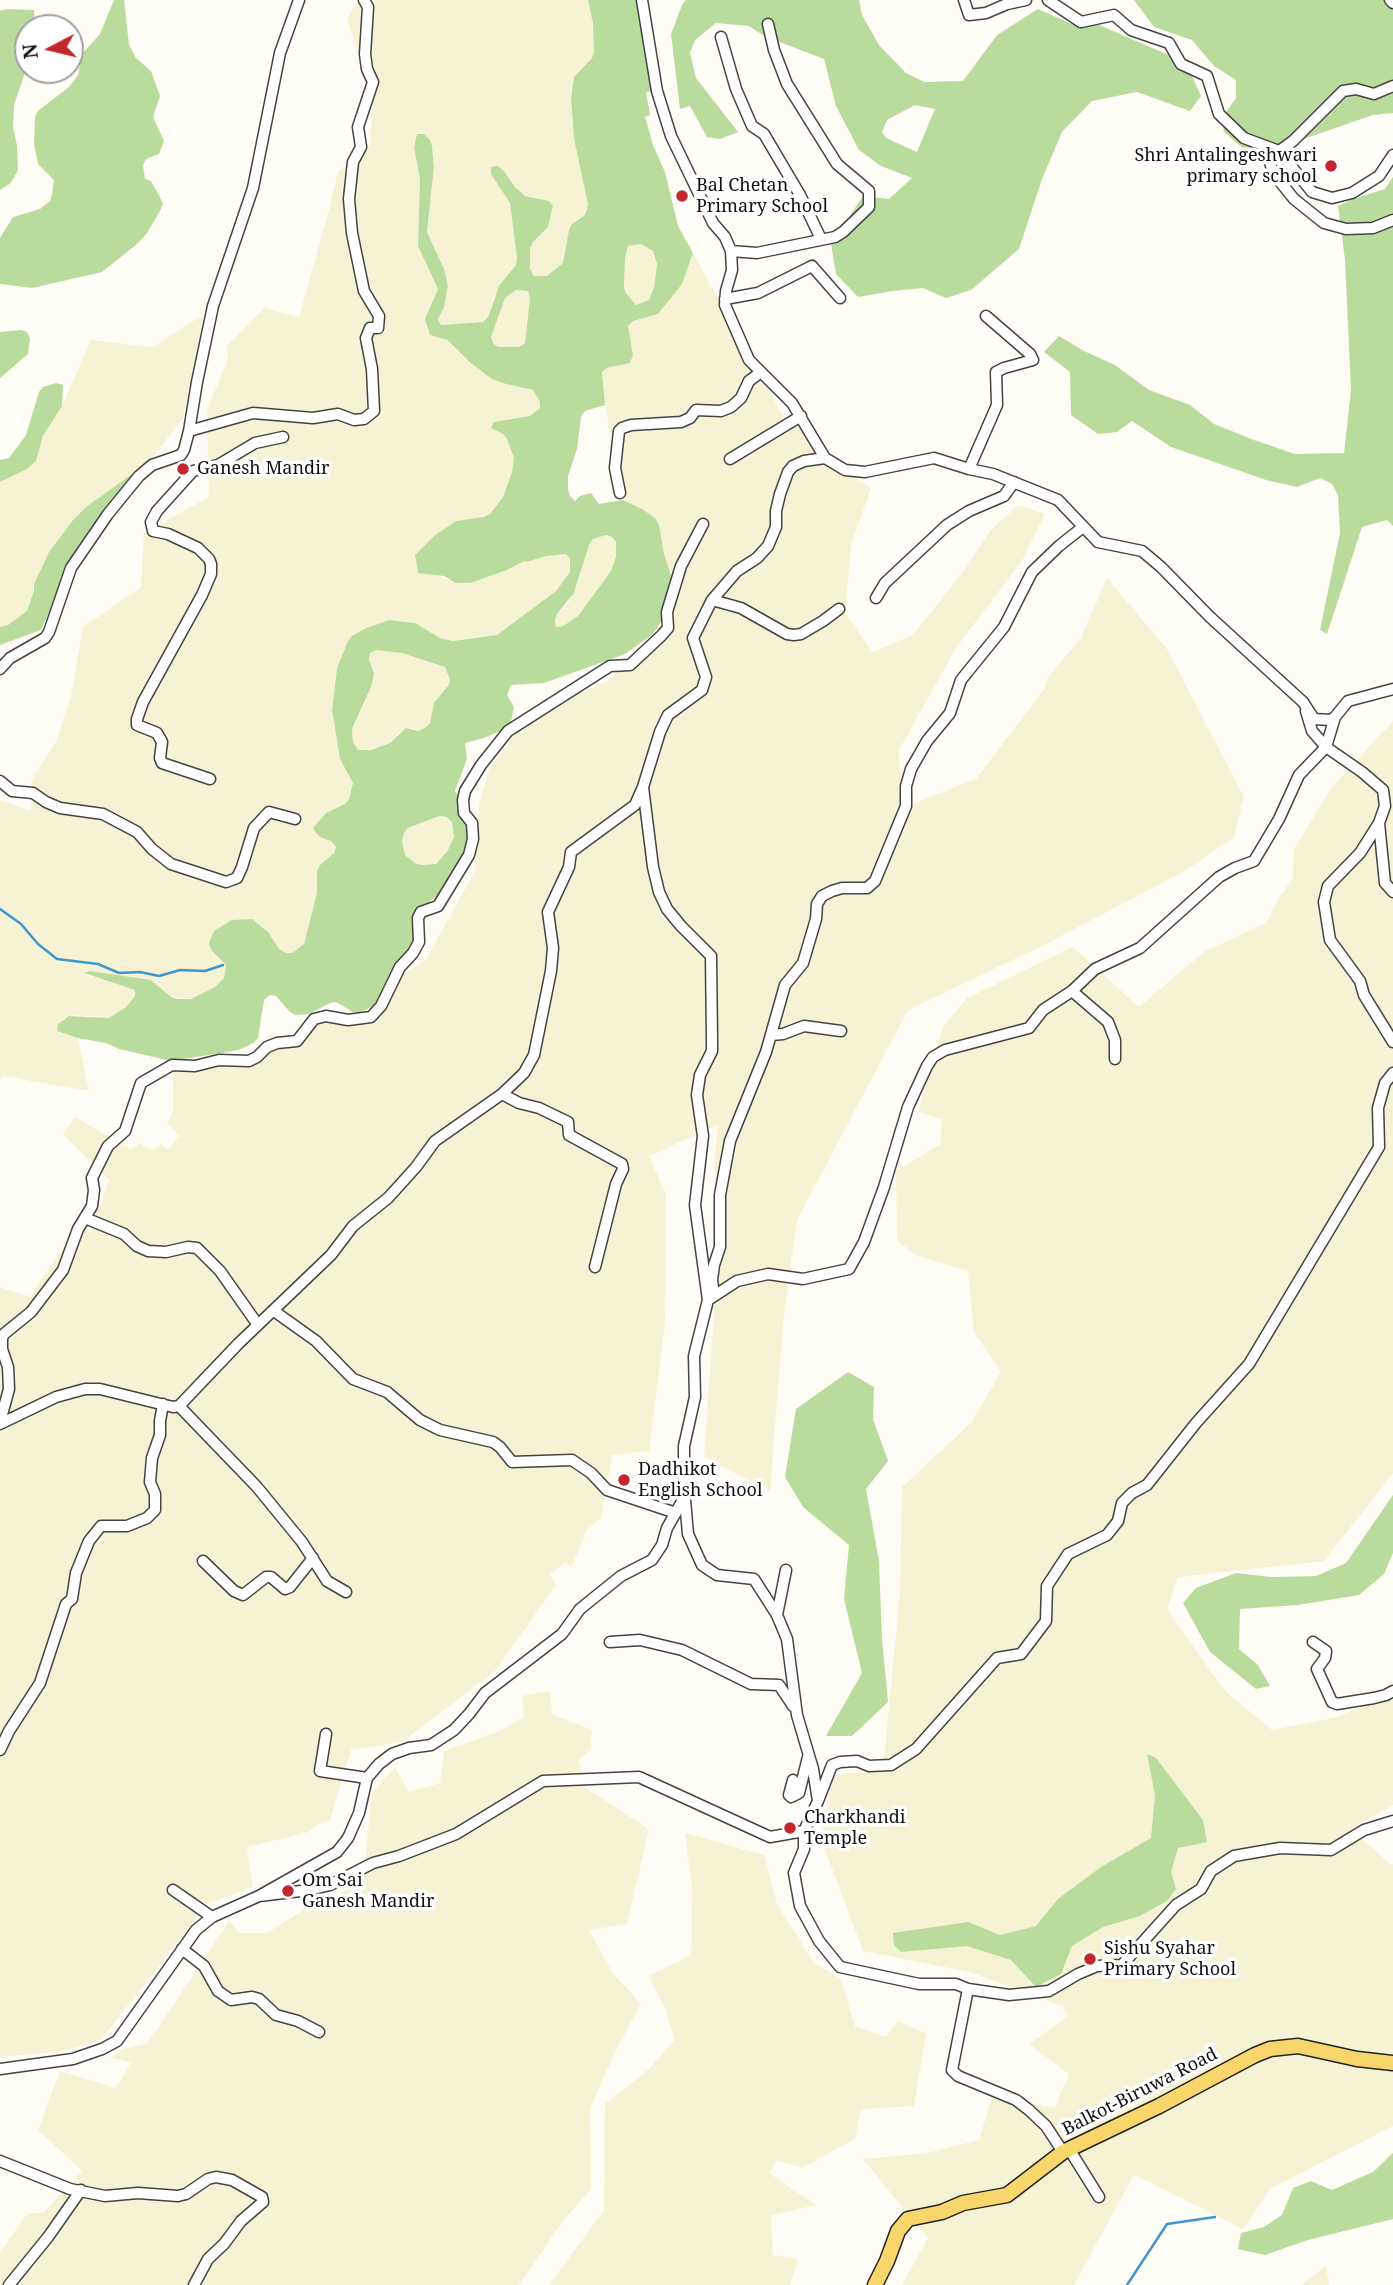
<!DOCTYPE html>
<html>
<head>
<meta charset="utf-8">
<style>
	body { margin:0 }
	#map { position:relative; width:1393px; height:2285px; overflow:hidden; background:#fffdf5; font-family:"Noto Serif",serif }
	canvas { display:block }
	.north { position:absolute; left:14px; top:14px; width:70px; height:70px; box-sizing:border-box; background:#fff; border:2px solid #a0a0a0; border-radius:50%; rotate:263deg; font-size:19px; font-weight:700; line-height:28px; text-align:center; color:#111 }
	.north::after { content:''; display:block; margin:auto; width:24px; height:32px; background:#c4262e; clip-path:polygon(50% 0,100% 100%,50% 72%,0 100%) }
</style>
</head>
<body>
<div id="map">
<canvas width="1393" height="2285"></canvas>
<div class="north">N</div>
</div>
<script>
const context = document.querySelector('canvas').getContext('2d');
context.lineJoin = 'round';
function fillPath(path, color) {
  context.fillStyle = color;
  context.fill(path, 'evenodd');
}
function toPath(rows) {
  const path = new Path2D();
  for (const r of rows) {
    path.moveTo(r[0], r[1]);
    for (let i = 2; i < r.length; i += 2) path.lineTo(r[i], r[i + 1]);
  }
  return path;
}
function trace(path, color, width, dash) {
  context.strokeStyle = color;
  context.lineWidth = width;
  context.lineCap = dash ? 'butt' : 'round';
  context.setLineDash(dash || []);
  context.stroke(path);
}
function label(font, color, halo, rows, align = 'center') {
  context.font = font + ' "Noto Serif",serif';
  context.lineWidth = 7;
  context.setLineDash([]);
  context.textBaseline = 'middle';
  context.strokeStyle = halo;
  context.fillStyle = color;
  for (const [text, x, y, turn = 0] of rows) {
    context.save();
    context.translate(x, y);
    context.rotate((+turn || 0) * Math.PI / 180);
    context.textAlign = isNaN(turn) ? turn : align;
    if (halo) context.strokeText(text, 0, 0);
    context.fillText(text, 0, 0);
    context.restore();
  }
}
fillPath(toPath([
	[359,0,588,0,593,24,594,52,592,58,574,77,571,99,574,139,588,203,587,210,584,216,572,224,563,263,547,276,534,277,530,269,530,248,533,242,548,227,553,206,539,198,525,196,511,182,499,186,510,203,517,258,516,265,493,298,488,317,483,322,441,325,438,318,444,306,448,286,436,250,428,239,427,232,434,167,432,146,430,140,423,134,417,134,414,147,420,179,418,246,438,289,426,326,430,335,447,340,456,350,506,384,533,390,540,402,540,408,536,413,497,432,503,434,507,439,514,458,512,472,503,497,490,514,483,517,456,521,434,536,415,555,418,573,431,573,450,580,507,570,524,560,527,562,546,556,567,554,570,559,570,572,556,591,497,635,453,641,440,638,415,623,389,620,364,629,352,636,348,641,337,668,332,710,340,759,353,783,349,799,345,804,326,813,313,828,317,834,331,841,336,846,334,853,320,865,317,871,317,893,304,944,292,953,286,953,279,949,257,922,245,918,209,944,212,951,226,965,224,978,215,987,191,999,171,997,151,980,85,974,135,990,135,996,126,1007,109,1018,75,1015,63,1019,58,1024,57,1031,78,1038,89,1091,3,1076,0,1080,0,800,31,811,32,779,56,742,71,696,83,627,141,587,144,533,209,497,207,410,228,359,226,347,264,308,299,317,327,218,338,172,370,145,373,101,347,18],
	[641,244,653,251,657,264,654,287,649,300,636,305,626,293,624,287,625,258,628,246],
	[693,253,782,414,853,477,871,488,851,545,845,612,872,652,913,635,962,573,990,531,1018,505,1045,514,1023,559,956,648,898,752,905,806,903,808,976,779,1044,689,1048,677,1081,638,1107,578,1167,649,1244,797,1234,837,1185,871,1044,945,908,1010,797,1220,784,1314,770,1491,704,1457,720,1228,714,1164,718,1125,649,1156,666,1195,665,1323,649,1451,612,1455,601,1518,587,1530,571,1568,565,1562,550,1575,556,1585,495,1671,402,1742,351,1750,330,1820,317,1825,309,1832,247,1847,253,1887,207,1904,101,2040,59,2052,0,2057,0,1287,30,1297,84,1217,90,1234,109,1180,63,1134,75,1117,131,1149,139,1143,153,1150,161,1144,167,1150,180,1136,167,1123,173,1112,173,1073,175,1063,261,1060,271,1051,303,1037,328,1011,346,1014,426,959,475,871,479,805,489,769,529,716,607,681,674,620,669,605,671,573,664,554,659,525,642,509,623,500,605,405,602,372,607,368,620,366,632,348,628,326,633,321,658,314,684,277],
	[516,290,528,291,530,298,525,343,519,347,498,347,493,343,491,337,505,298],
	[204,314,183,418,145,467,86,507,73,520,49,552,34,584,34,591,27,611,8,625,0,627,0,482,27,469,36,461,43,436,62,406,91,340,153,347],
	[606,535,612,537,616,542,616,557,611,571,578,616,563,626,556,627,555,621,557,614,567,605,580,580,584,557,589,545,593,539],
	[376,650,402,653,445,667,450,680,430,723,425,729,418,731,412,728,400,732,390,743,378,748,358,750,353,742,352,729,364,705,374,674,369,659,370,653],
	[1393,721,1393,1473,1324,1561,1178,1577,1167,1609,1225,1691,1272,1730,1338,1717,1393,1693,1393,1805,1351,1829,1391,1865,1393,1864,1393,2126,1270,2189,1243,2229,1134,2175,1074,2285,902,2285,928,2238,863,2159,927,2153,979,2140,992,2098,1055,2107,1069,2074,1029,2044,1068,2016,1062,2006,970,1972,863,1951,821,1839,833,1775,883,1770,900,1592,902,1487,971,1423,1001,1372,974,1332,968,1271,915,1255,897,1240,896,1171,940,1144,942,1119,918,1112,943,1027,967,998,1073,947,1139,1007,1204,952,1266,923,1279,898,1293,878,1294,849,1331,788],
	[439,816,452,821,454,837,448,850,435,864,421,865,415,863,405,855,402,841,404,833,408,828],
	[550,1691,552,1714,592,1730,590,1750,578,1761,587,1789,649,1829,627,1924,589,1930,612,1972,641,2004,616,2050,590,2108,591,2189,562,2222,519,2285,0,2285,0,2252,27,2214,44,2212,82,2171,38,2130,60,2071,116,2088,132,2062,111,2058,123,2049,147,2044,229,1921,240,1933,267,1933,318,1901,363,1883,372,1793,395,1767,409,1792,440,1783,444,1751,498,1732,524,1717,522,1696],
	[685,1833,764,1855,777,1904,814,1963,840,1978,855,2026,886,2037,898,2021,926,2034,914,2106,861,2109,855,2139,802,2168,777,2160,769,2173,816,2205,771,2215,773,2255,798,2259,790,2285,549,2285,604,2210,605,2104,649,2069,675,2040,664,2006,648,1976,691,1955,692,1889],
	[1326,2266,1329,2285,1301,2285]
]), '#f6f3d4');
fillPath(toPath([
	[114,0,124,0,129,45,136,58,151,71,160,96,153,117,164,141,159,154,146,159,143,165,145,179,151,181,163,203,161,209,147,233,137,244,102,272,32,288,0,284,0,238,13,217,40,209,50,201,52,194,54,180,38,164,34,144,35,116,39,110,69,87,78,75,82,54,100,34],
	[588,0,647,0,661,90,646,92,650,115,645,117,653,145,665,172,678,226,693,253,682,284,658,314,633,321,628,326,633,355,630,363,607,368,602,372,605,405,585,411,581,417,577,449,568,476,568,489,570,496,575,501,580,496,591,493,599,504,623,500,642,509,656,519,659,525,664,554,673,580,665,616,653,634,625,654,544,683,511,685,507,695,514,707,511,722,507,728,484,738,465,743,467,759,455,791,468,809,472,846,440,893,424,906,416,946,400,958,397,973,374,1006,360,1012,353,1012,336,1002,330,1003,309,1014,295,1015,289,1011,276,996,270,995,264,1000,258,1038,253,1043,241,1049,228,1052,171,1061,119,1049,106,1043,78,1038,57,1031,58,1024,69,1016,109,1018,126,1007,135,996,135,990,84,973,90,971,151,980,171,997,177,999,191,999,215,987,224,978,226,965,212,951,209,944,211,938,214,931,232,920,252,919,268,932,279,949,286,953,292,953,304,944,317,893,317,871,320,865,334,853,336,847,331,841,322,838,317,834,313,828,326,813,345,804,349,799,353,783,340,759,332,710,337,668,348,641,352,636,364,629,389,620,415,623,440,638,453,641,497,635,556,591,570,572,570,559,566,554,546,556,527,562,524,561,507,570,470,583,456,583,444,576,418,573,415,555,434,536,456,521,483,517,490,514,503,497,512,472,514,458,507,439,503,434,491,428,494,422,530,416,540,408,540,402,533,390,506,384,492,379,472,364,447,340,430,335,425,319,438,289,418,246,420,179,414,147,417,134,424,134,430,140,432,146,434,167,427,232,444,269,448,286,444,307,438,319,441,325,483,322,488,317,499,286,516,265,517,258,510,203,491,174,491,167,498,166,503,170,515,187,525,196,549,201,553,206,548,227,533,242,530,248,530,269,534,276,547,276,563,263,569,230,572,224,584,216,587,210,588,204,574,139,571,99,574,77,592,58,594,52,593,24],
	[641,244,653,251,657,264,654,287,649,300,636,305,626,293,624,287,625,258,628,246],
	[516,290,528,291,530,298,525,343,519,347,498,347,493,343,491,337,505,298],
	[606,535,612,537,616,542,616,557,611,571,578,616,563,626,556,627,555,621,557,614,574,593,589,545,593,539],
	[376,650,402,653,445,667,450,680,448,686,434,703,430,723,425,728,418,731,406,728,390,743,371,750,358,750,353,742,352,729,371,687,374,674,369,659,370,653],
	[439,816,446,817,452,822,454,837,448,850,436,864,421,865,415,863,405,855,402,841,404,833,408,828],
	[686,0,859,0,862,15,879,45,906,73,924,82,963,81,997,35,1038,9,1074,25,1099,25,1171,56,1192,76,1201,96,1190,111,1137,92,1092,101,1062,132,1042,179,1019,249,971,290,946,298,923,288,893,291,858,297,836,274,831,244,863,196,889,199,912,178,881,166,859,150,836,106,824,59,764,36,749,26,716,23,695,40,690,53,696,78,738,132,720,139,707,137,690,106,680,109,671,34,682,5],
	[915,105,935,109,917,152,886,138,882,132,887,120],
	[1134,0,1393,0,1393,113,1373,115,1266,152,1245,150,1224,132,1222,118,1236,98,1236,80,1214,66,1192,40,1154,27],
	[7,9,34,10,35,24,35,28,28,28,28,64,14,105,13,126,17,146,18,170,11,183,0,190,0,11],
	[1393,177,1393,526,1387,520,1362,527,1327,634,1320,630,1340,533,1338,495,1332,484,1320,478,1297,487,1266,480,1171,447,1132,421,1117,432,1098,434,1071,415,1070,372,1044,352,1059,336,1084,351,1115,365,1149,390,1190,405,1214,424,1254,440,1295,454,1344,453,1351,390,1345,260,1338,206,1353,199,1385,189],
	[21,330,27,332,30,338,28,354,0,378,0,332],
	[56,383,63,385,62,406,43,436,36,461,27,469,0,482,0,460,9,458,26,435,39,392,43,387],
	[139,469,150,472,137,489,83,545,63,573,52,606,41,630,0,645,0,627,8,625,27,611,34,591,34,584,49,552,73,520,86,507],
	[848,1372,874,1387,873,1419,888,1461,866,1489,879,1561,882,1639,888,1702,852,1736,826,1736,862,1673,844,1599,849,1545,803,1507,785,1477,796,1409],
	[1393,1495,1393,1553,1384,1574,1359,1595,1298,1605,1240,1609,1239,1649,1258,1665,1270,1686,1256,1689,1210,1652,1183,1603,1196,1588,1236,1573,1271,1577,1316,1576,1346,1563],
	[1147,1754,1156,1758,1203,1820,1207,1842,1178,1848,1171,1872,1176,1889,1167,1901,1140,1916,1103,1927,1072,1946,1061,1974,1036,1987,1011,1960,967,1946,901,1952,894,1945,893,1933,968,1922,1000,1935,1036,1926,1058,1899,1101,1867,1151,1838,1155,1795],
	[1393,2153,1393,2219,1308,2240,1265,2255,1238,2249,1241,2233,1264,2227,1282,2215,1293,2188,1311,2181,1332,2190,1373,2172]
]), '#b9dc9c');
trace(toPath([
	[0,909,21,924,38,944,57,959,98,964,119,973,140,972,159,976,180,970,205,971,223,965],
	[1127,2285,1167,2224,1215,2217]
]), '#3f96cf', 2.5);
const minor = toPath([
	[642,0,657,91,671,136,713,223,725,237,731,251,732,270,726,291,725,305,749,360,792,403,825,458,845,470,865,472,934,458,969,469,993,474,1058,500,1098,542,1142,551,1161,567,1210,617,1303,702,1314,719,1331,720,1335,717],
	[964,0,969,15,986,13,1007,4,1026,0],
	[1048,0,1081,22,1114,15,1131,30,1169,43,1181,64,1207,76,1219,114,1244,138,1279,151,1293,141,1343,91,1356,89,1374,94,1393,86],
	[1390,0,1393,3],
	[721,37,736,89,752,126,764,134,800,195,821,239],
	[1393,155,1379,176,1352,193,1332,198,1312,192,1279,151,1268,155,1273,173,1294,199,1324,223,1346,229,1373,228,1393,220],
	[731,251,757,253,835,237,843,232,869,207,869,191,837,164,787,84,774,50,768,24],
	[725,299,758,293,812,266,840,298],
	[189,431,253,413,313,418,338,414,354,420,364,419,374,411,372,369,366,338,370,328,378,328,379,316,364,291,352,233,349,199,353,162,361,147,358,127,373,82,367,69,365,54,368,7,364,0],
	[730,459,801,416],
	[969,469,997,405,996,372,1004,368,1033,360,1030,354,986,316],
	[620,493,615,468,619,431,622,428,631,425,681,422,690,418,696,410,721,411,731,407,741,398,749,381,761,372],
	[876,598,885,583,947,525,969,511,1004,496,1014,482],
	[712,600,741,608,787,634,794,635,801,634,823,621,839,609],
	[0,669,10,658,45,638,49,632,71,568,108,514,139,476,152,465,181,455,184,450,189,431,197,382,213,306,253,188,280,53,299,0],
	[1306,711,1312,731,1326,747,1362,772,1383,790,1385,806,1379,823,1360,853,1328,886,1324,902,1330,940,1360,981,1364,995,1393,1042],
	[210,779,162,763,160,758,162,742,157,733,137,725,137,719,143,702,202,595,211,574,211,564,209,559,198,548,168,534,153,531,151,522,157,511,193,471,218,465,255,443,283,437],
	[0,781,12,791,33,793,46,802,60,808,103,814,137,832,152,849,171,864,226,882,237,878,242,867,254,828,269,812,295,819],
	[643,787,653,867,659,892,667,909,681,926,711,956,712,1039,712,1051,700,1075,697,1095,703,1136,695,1205,708,1300],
	[1379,823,1385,883,1393,892],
	[1072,991,1108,1022,1115,1040,1115,1059],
	[771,1035,783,1034,804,1026,841,1031],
	[502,1094,519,1103,539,1108,568,1122,569,1135,622,1164,623,1169,616,1184,595,1267],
	[85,1218,124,1234,137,1246,148,1251,166,1252,188,1247,197,1248,220,1271,258,1325],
	[714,1296,712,1280,714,1265,720,1247,720,1195,730,1141,766,1052,785,985,803,963,816,919,817,904,822,896,832,891,842,888,867,888,875,881,906,806,906,786,911,769,927,741,950,713,961,680,1004,627,1032,572,1059,546,1083,527],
	[274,1311,316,1341,353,1379,387,1392,420,1420,440,1430,493,1442,500,1447,512,1462,572,1460,591,1473,607,1490,676,1513],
	[179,1406,257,1487,302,1542,327,1581,346,1592],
	[0,1422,9,1389,8,1367,2,1349,2,1338,4,1334,31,1312,63,1270,78,1229,92,1206,94,1190,92,1178,108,1146,125,1131,141,1083,172,1065,195,1066,219,1060,249,1061,257,1057,267,1047,277,1043,297,1041,314,1019,326,1016,348,1020,371,1017,381,1006,400,967,413,953,419,942,418,918,421,912,438,906,469,855,473,839,472,823,464,813,463,800,465,791,481,765,508,731,610,666,630,665,661,636,668,628,667,612,681,566,703,524],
	[0,1424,56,1397,85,1389,100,1389,173,1407,179,1406,238,1344,331,1255,353,1226,388,1198,416,1167,435,1141,502,1094,524,1073,534,1055,551,971,553,948,548,912,569,867,571,852,635,805,643,787,660,732,668,715,702,690,706,677,693,638,712,600,737,571,757,558,768,546,776,527,776,511,780,494,788,472,793,466,804,461,825,458],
	[685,1500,688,1534,702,1565,717,1575,754,1579,777,1615,787,1639,797,1715,813,1769,818,1801,804,1831,804,1849,794,1873,800,1906,819,1941,840,1967,919,1984,956,1984,968,1989,952,2070,958,2076,1016,2100,1029,2110,1046,2126,1063,2152],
	[203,1561,234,1591,243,1595,266,1577,271,1577,285,1589,290,1587,313,1558],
	[777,1615,786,1570],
	[610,1642,640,1640,682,1650,751,1684,779,1685,793,1706],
	[1313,1642,1326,1651,1325,1658,1317,1669,1332,1702,1337,1704,1374,1698,1386,1695,1393,1691],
	[326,1734,320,1771,367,1778],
	[0,1750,9,1731,40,1683,66,1604,72,1599,76,1573,89,1541,101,1526,127,1526,147,1518,155,1510,155,1494,150,1482,152,1458,160,1435,160,1421,163,1404],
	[793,1780,789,1795,791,1797,799,1793,808,1757],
	[818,1801,832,1765,840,1762,857,1761,869,1766,891,1765,916,1749,997,1658,1021,1654,1046,1621,1047,1586,1068,1554,1107,1535,1118,1521,1122,1503,1132,1493,1147,1485,1196,1423,1249,1364,1379,1147,1378,1108,1385,1083,1393,1073],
	[173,1890,212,1917],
	[259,1896,337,1852,348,1838,359,1813,367,1778,379,1764,392,1754,409,1748,431,1745,454,1730,469,1714,485,1693,562,1634,580,1609,621,1576,652,1560,662,1545,667,1528,684,1498,684,1446,695,1397,694,1356,708,1300,737,1281,768,1274,803,1279,849,1269,864,1242,884,1187,908,1107,927,1066,933,1057,945,1050,1029,1028,1043,1010,1072,991,1095,969,1140,948,1219,877,1235,868,1254,861,1279,819,1299,775,1326,747,1335,717,1348,701,1393,689],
	[182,1949,204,1966,218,1991,231,2000,252,1997,259,1999,276,2015,298,2021,319,2032],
	[968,1989,1009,1995,1049,1991,1078,1974,1097,1966,1122,1965,1176,1905,1201,1889,1211,1871,1234,1856,1280,1848,1331,1850,1364,1830,1393,1821],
	[0,2069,73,2059,102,2049,117,2041,196,1930,212,1917,259,1896,309,1890,330,1885,373,1863,399,1856,456,1834,543,1781,639,1777,770,1837,804,1831],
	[1069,2149,1099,2197],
	[0,2161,70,2189,105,2196,138,2193,178,2196,186,2194,208,2179,216,2177,232,2180,262,2197,263,2202,241,2221,224,2244,208,2259,194,2285],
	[9,2285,48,2237,81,2190]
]);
const major = toPath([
	[875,2285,887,2261,898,2231,908,2219,942,2212,963,2203,1007,2195,1063,2152,1159,2106,1255,2055,1270,2049,1298,2046,1357,2059,1393,2063]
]);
trace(minor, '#444', 13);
trace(major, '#222', 17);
trace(minor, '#fff', 10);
trace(major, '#f9d66b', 14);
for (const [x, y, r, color] of [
	[1331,166,7,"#c4262e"],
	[682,196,7,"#c4262e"],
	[183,469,7,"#c4262e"],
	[624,1480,7,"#c4262e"],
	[790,1828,7,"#c4262e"],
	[288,1891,7,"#c4262e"],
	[1090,1959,7,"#c4262e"]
]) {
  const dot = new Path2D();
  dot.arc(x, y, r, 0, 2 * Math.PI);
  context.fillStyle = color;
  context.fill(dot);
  trace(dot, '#fff', 2.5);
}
label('18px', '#111', '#fff', [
	["Shri Antalingeshwari",1317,156,"right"],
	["primary school",1317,177,"right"],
	["Bal Chetan",696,186],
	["Primary School",696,207],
	["Ganesh Mandir",197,469],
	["Dadhikot",638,1470],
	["English School",638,1491],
	["Charkhandi",804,1818],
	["Temple",804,1839],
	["Om Sai",302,1881],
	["Ganesh Mandir",302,1902],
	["Sishu Syahar",1104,1949],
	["Primary School",1104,1970]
], 'left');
label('18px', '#111', '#fff', [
	["Balkot-Biruwa Road",1140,2092,-27]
]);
</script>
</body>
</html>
